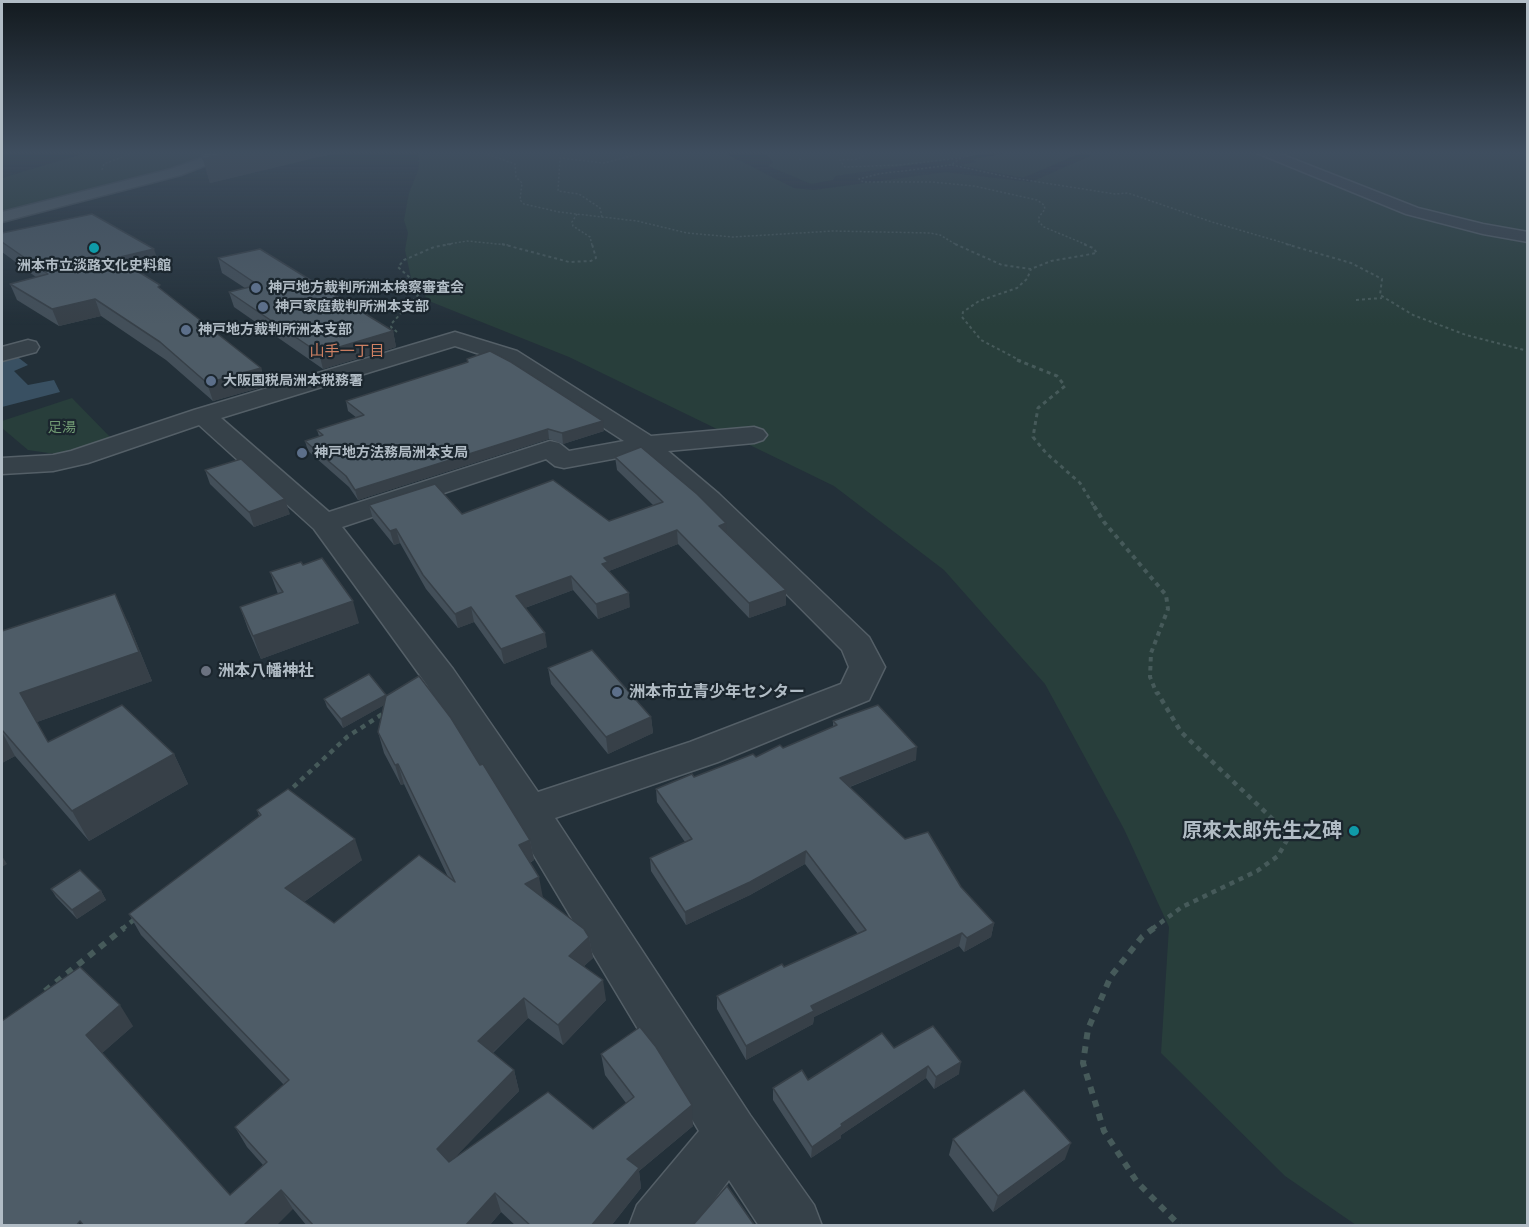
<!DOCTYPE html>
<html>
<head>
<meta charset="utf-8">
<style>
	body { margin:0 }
	#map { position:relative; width:1529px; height:1227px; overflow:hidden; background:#233039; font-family:Mulish,sans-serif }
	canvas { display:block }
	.frame { position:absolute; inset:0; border:3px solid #b1bcc5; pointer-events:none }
</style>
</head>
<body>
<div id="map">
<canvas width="1529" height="1227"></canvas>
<div class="frame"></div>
</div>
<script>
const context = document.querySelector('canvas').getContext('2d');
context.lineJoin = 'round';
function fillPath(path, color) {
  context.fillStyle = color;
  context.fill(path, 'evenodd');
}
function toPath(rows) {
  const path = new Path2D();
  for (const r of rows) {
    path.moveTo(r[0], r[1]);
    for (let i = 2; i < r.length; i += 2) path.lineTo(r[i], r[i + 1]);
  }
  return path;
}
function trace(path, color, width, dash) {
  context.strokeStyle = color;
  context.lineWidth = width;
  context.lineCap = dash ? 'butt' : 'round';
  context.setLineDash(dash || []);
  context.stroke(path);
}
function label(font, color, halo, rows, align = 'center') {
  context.font = font + ' Mulish,"Noto Sans JP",sans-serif';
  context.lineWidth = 4.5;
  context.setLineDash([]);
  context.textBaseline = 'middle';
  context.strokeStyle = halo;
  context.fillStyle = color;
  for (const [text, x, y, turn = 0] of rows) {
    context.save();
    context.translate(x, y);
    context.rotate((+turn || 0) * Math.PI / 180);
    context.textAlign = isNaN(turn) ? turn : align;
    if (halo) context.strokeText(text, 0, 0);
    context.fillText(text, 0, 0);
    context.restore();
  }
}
fillPath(toPath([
	[85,153,213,153,158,173,2,211,2,178],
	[418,153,725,153,794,188,814,190,945,172,1031,182,1090,156,1089,153,1527,153,1527,1225,1356,1225,1285,1176,1161,1053,1169,927,1124,829,1045,684,944,570,834,486,569,357,429,301,411,278,405,250,408,233,404,220,409,193,419,168],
	[764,153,992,153,836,176,833,180,811,184,768,166,773,162],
	[1008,153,1077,153,1079,154,1023,178,959,165,976,162,971,159],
	[72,398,112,439,62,455,28,450,2,428,2,421]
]), '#283e3b');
fillPath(toPath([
	[2,345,28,365,14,371,28,385,54,380,60,392,2,407]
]), '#395062');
const minor = toPath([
	[455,332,517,351,651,436,754,427,763,430,767,435,763,440,754,443,668,451,719,494,869,637,885,667,869,700,718,762,555,818,750,1115,814,1205,822,1226,759,1226,729,1180,695,1226,629,1226,637,1205,699,1131,514,822,427,685,314,529,199,425,88,463,53,471,2,474,2,458,53,455,71,451,194,410,455,332],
	[455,346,501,361,624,441,569,451,559,443,550,441,329,512,221,418,455,346],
	[639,454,699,506,842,650,849,667,841,684,690,742,538,792,453,669,342,527,546,459,555,466,564,468,639,454],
	[28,340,36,342,39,347,36,352,2,361,2,347,28,340]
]);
const tertiary = toPath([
	[1257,153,1278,153,1418,208,1483,224,1528,232,1528,242,1483,234,1406,214,1257,153]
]);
const primary = toPath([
	[215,153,237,153,181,175,2,222,2,212,171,169,215,153]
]);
trace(minor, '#545f67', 3);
trace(tertiary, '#545f67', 3);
trace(primary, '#424d55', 3);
trace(toPath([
	[484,153,515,164,516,177,522,183,520,200,524,204,559,212,637,221,687,233,733,237,833,231,930,233,940,235,957,245],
	[867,153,858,159,840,160,845,167,899,165,961,158],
	[980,153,961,158,951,165,878,174,859,179,863,182,932,182,974,186,1037,200,1044,205,1045,209,1039,217,1039,222,1044,227,1087,245],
	[799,159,803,160],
	[952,165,1013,178,1115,194,1128,193,1212,222,1291,245],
	[102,170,104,164,132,153],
	[577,214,572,222,573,226,590,237,592,245],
	[602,217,600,208,579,194,558,191,560,158,604,163,643,153],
	[443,245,467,241,508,245]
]), '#465a5a', 1.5, [2, 2]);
trace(toPath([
	[502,244,569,262,591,261,596,258,592,244],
	[955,244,1002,265,1031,269,1051,261,1097,253,1093,248,1083,244],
	[1286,244,1351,263,1382,279,1380,295,1413,315,1466,335,1528,351],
	[1356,300,1382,298],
	[397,332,391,327,392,323,419,294,417,284,398,267,404,260,434,247,451,244],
	[1021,361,981,340,962,317,963,312,979,301,1017,288,1027,279,1031,269]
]), '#465a5a', 2, [3, 3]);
trace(toPath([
	[1017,360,1057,376,1065,386,1038,408,1033,437,1046,453,1080,483,1095,508]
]), '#465a5a', 3, [4, 4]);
trace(toPath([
	[1094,506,1104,522,1166,595,1168,609,1151,653,1150,677,1157,694]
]), '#465a5a', 4, [4.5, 4.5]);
trace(toPath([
	[286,794,347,737,384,713],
	[122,929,135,919],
	[1152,929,1182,907,1257,871,1278,856,1287,840,1280,826,1181,732,1157,692]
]), '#465a5a', 4.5, [5, 5]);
trace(toPath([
	[1154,928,1142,937,1111,976,1088,1029,1083,1063,1104,1131,1137,1182,1180,1226],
	[45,991,124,928]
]), '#465a5a', 6, [7, 7]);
fillPath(minor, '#364149');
fillPath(tertiary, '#364149');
fillPath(primary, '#546069');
fillPath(toPath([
	[201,153,310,159,210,183],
	[2,233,159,264,135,270,261,368,266,386,213,401,166,360,101,316,59,326,17,300,10,284,36,277,2,252],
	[218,258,393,331,396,347,323,369,234,307,229,292,245,288,222,273],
	[346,401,604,431,563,444,549,439,358,500,349,487,308,451,305,441,319,436,317,430,357,418,348,411],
	[615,457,727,533,786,605,749,618,678,544,609,571,630,607,598,619,573,590,525,608,547,647,504,664,474,622,458,628,426,589,400,543,394,545,373,519,369,505,462,514,609,521,653,505,617,470],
	[205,470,290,514,254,527,210,484],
	[303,565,359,623,261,659,248,629,240,607,278,594,270,572],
	[128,622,152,681,37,722,48,742,174,754,188,784,89,841,15,756,2,763,2,631],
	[548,668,651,717,653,733,608,754,551,684],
	[386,695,480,765,530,840,534,860,530,863,543,898,589,937,593,958,584,966,606,1000,563,1045,528,1018,493,1053,514,1070,519,1091,453,1159,593,1129,626,1103,605,1075,601,1054,693,1126,639,1171,641,1188,611,1226,516,1226,501,1212,489,1226,307,1226,293,1209,2,1226,2,1021,133,1026,102,1053,230,1195,263,1165,247,1147,235,1127,284,1085,141,935,129,914,259,816,257,810,362,860,304,902,334,923,448,877,404,784,401,785,384,753,378,732,384,705,343,728,327,707,324,699],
	[833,721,916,760,850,787,905,839,961,887,994,923,991,937,964,952,959,946,814,1017,813,1024,746,1060,717,1009,717,996,784,967,858,934,805,864,750,895,686,925,651,871,650,858,685,842,657,802,656,789,694,777,783,748,833,727],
	[51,889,101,891,106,900,77,919,56,897],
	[894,1048,959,1074,934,1089,926,1078,841,1135,841,1138,811,1158,773,1100,773,1088,808,1080],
	[953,1139,1065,1159,993,1212,949,1155]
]), '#434f59');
fillPath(toPath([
	[227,153,341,153,310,159,210,183,203,159],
	[154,249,159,264,122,273,116,258],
	[95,299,101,316,59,326,52,309],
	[393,331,396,347,323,369,319,353],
	[261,368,266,386,213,401,207,383],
	[603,421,604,431,563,444,562,433],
	[548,429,549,439,358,500,355,490],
	[285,499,290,514,254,527,249,512],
	[726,523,727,537,719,526],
	[396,529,400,543,394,545,390,531],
	[677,530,678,544,609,571,602,564,604,558],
	[571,576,573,590,519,610,516,596],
	[786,590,786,605,749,618,749,603],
	[629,593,630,607,598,619,596,604],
	[115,594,128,622,152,681,37,722,20,693],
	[353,601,359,623,261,659,253,636],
	[471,607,474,622,458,628,455,614],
	[545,633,547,647,504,664,501,649],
	[386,695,388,703,343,728,341,719],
	[651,717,653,733,608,754,606,737],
	[2,732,15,756,2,763],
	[917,747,916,760,839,791,840,778],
	[174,754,188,784,89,841,72,811],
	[398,764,404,784,401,785,395,765],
	[355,839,362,860,294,909,285,888],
	[530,840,534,860,523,866,519,845],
	[806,851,805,864,750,895,686,925,685,912],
	[2,856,7,864,2,867],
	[539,877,543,898,525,884],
	[101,891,106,900,77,919,72,910],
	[994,923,991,937,964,952,967,938],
	[962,933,959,946,814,1017,813,1024,746,1060,746,1046,811,1006],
	[589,937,593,958,573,976,569,956],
	[603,980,606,1000,563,1045,558,1025],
	[524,998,528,1018,484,1061,478,1041],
	[120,1005,133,1026,100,1055,86,1035],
	[961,1062,959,1074,934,1089,936,1077],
	[928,1066,926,1078,841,1135,841,1138,811,1158,812,1147,841,1124],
	[514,1070,519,1091,445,1168,437,1149],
	[692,1105,693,1126,639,1171,641,1188,611,1226,591,1226,627,1159],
	[1071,1143,1065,1159,993,1212,998,1196],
	[281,1190,293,1209,276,1226,246,1226,245,1224],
	[495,1193,501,1212,489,1226,465,1226]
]), '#374048');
const building = toPath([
	[201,153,227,153,203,159,201,153],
	[92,214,154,249,116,258,160,285,158,287,261,368,207,383,160,342,95,299,52,309,10,284,48,274,2,242,2,233,92,214],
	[260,249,393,331,319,353,229,292,258,285,218,258,260,249],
	[490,351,511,362,603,421,562,433,548,429,355,490,346,476,305,441,323,435,317,430,364,415,346,401,468,362,467,359,490,351],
	[641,447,697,494,726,523,719,526,786,590,749,603,677,530,604,558,608,562,602,564,629,593,596,604,571,576,516,596,545,633,501,649,471,607,455,614,423,575,396,529,390,531,369,505,435,484,462,514,553,480,609,521,663,502,615,457,641,447],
	[241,459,285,499,249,512,205,470,241,459],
	[322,558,353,601,253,636,240,607,283,592,270,572,301,562,303,565,322,558],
	[115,594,139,652,20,693,48,742,122,705,174,754,72,811,2,730,2,631,115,594],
	[592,650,651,717,606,737,548,668,592,650],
	[369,674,386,695,341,719,324,699,369,674],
	[419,676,451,718,480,765,483,764,530,840,519,845,539,877,525,884,584,929,589,937,569,956,603,980,558,1025,524,998,478,1041,514,1070,437,1149,449,1162,548,1092,593,1129,634,1097,601,1054,640,1027,656,1047,692,1105,627,1159,639,1168,591,1226,531,1226,495,1193,465,1226,314,1226,281,1190,245,1224,246,1226,84,1226,80,1221,76,1226,2,1226,2,1021,80,967,120,1005,86,1035,230,1195,267,1162,235,1127,289,1080,129,914,261,815,257,810,288,789,355,839,285,888,334,923,419,855,455,882,398,764,395,765,378,732,386,696,419,676],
	[878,705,917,747,840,778,905,839,928,832,961,887,994,923,967,938,962,933,811,1006,814,1011,746,1046,717,996,782,964,784,967,866,930,806,851,750,882,685,912,650,858,692,839,656,789,692,774,694,777,753,754,756,757,780,745,783,748,837,725,833,721,878,705],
	[80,870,101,891,72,910,51,889,80,870],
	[933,1026,961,1062,936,1077,928,1066,841,1124,842,1126,812,1147,773,1088,802,1070,808,1080,882,1033,894,1048,933,1026],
	[1024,1090,1071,1143,998,1196,953,1139,1024,1090],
	[727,1186,755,1226,694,1226,693,1225,727,1186]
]);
fillPath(building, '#4e5c67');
trace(building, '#374048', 1.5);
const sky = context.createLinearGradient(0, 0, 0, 325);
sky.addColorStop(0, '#131a1f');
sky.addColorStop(0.47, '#3f4e5f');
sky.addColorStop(1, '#3f4e5f00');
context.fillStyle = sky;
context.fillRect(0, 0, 1529, 325);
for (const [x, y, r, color] of [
	[94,248,6,"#0f9aa8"],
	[256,288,6,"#5c6f8a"],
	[263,307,6,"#5c6f8a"],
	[186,330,6,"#5c6f8a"],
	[211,381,6,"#5c6f8a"],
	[302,453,6,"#5c6f8a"],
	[206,671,6,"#6b7280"],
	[617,692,6,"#5c6f8a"],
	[1354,831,6,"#0f9aa8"]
]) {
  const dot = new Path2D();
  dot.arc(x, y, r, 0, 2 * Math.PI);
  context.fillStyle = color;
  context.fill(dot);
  trace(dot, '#1b262e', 2);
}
label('bold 14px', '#b1bcc5', '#1b262e', [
	["洲本市立淡路文化史料館",94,266,"center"],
	["神戸地方裁判所洲本検察審査会",268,288],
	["神戸家庭裁判所洲本支部",275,307],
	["神戸地方裁判所洲本支部",198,330],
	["大阪国税局洲本税務署",223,381],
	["神戸地方法務局洲本支局",314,453]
], 'left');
label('14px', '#709a73', '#1b262e', [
	["足湯",62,428]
]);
label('15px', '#cf8163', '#1b262e', [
	["山手一丁目",347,351]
]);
label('bold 16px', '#b1bcc5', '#1b262e', [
	["洲本八幡神社",218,671],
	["洲本市立青少年センター",629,692]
], 'left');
label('bold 20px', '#b1bcc5', '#1b262e', [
	["原來太郎先生之碑",1342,831]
], 'right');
</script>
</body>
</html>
